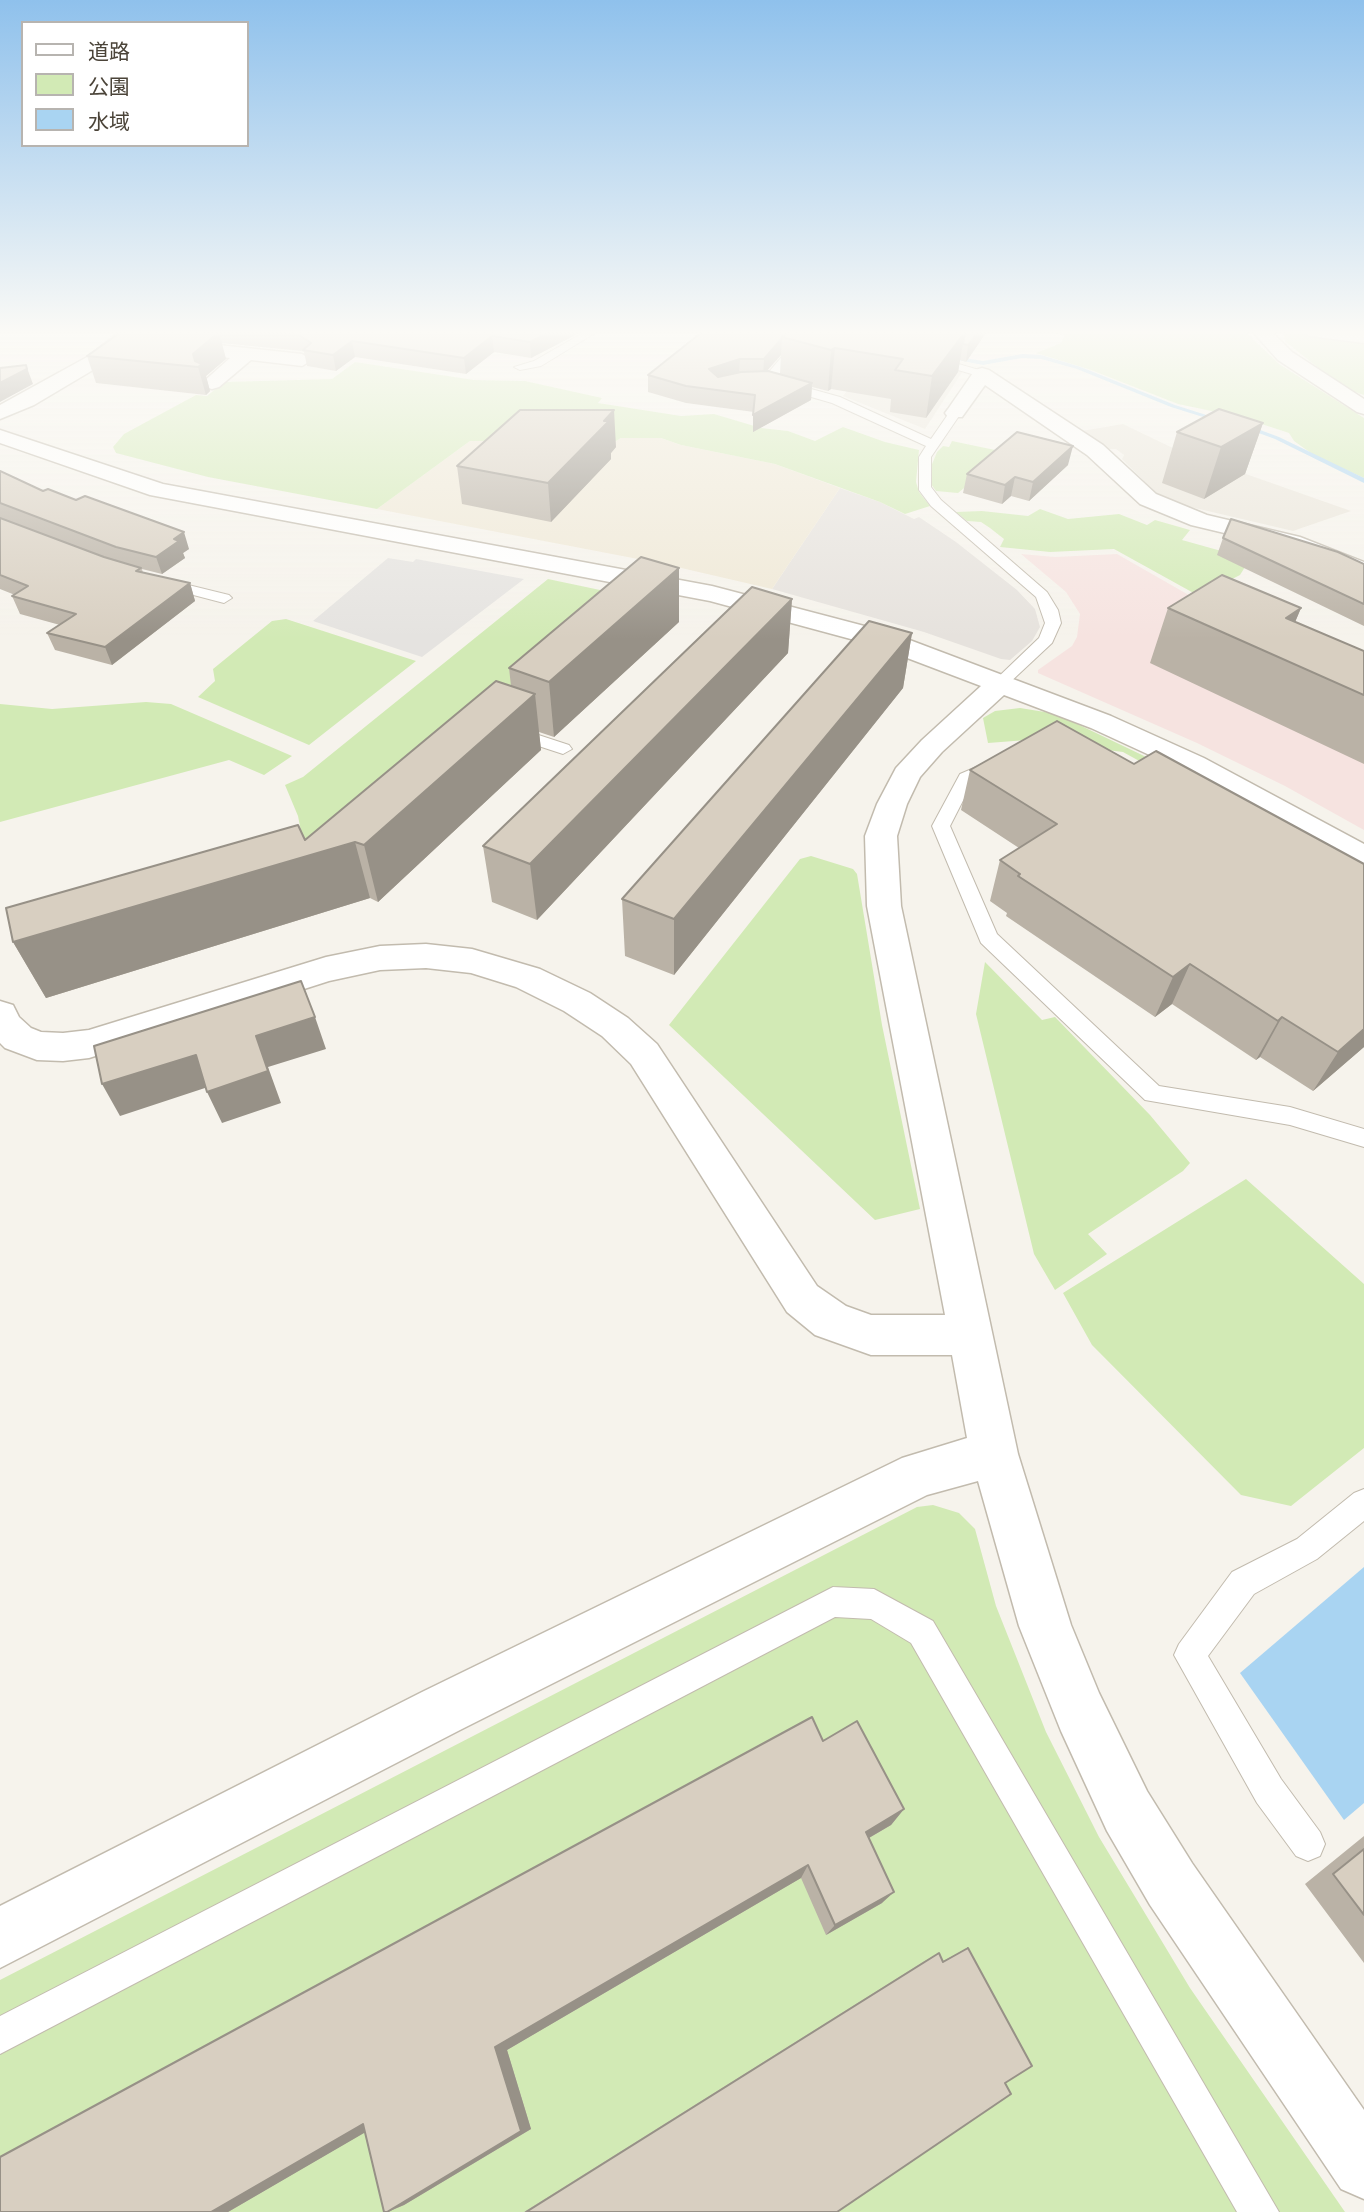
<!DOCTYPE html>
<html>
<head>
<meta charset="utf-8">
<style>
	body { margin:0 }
	#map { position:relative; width:1364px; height:2212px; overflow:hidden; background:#f6f3ec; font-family:"Noto Sans","Noto Sans JP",sans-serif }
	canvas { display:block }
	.legend { position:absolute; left:21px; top:21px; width:228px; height:126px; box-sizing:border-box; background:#fff; border:2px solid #b7b4b0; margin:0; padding:9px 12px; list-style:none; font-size:21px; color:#4b4439 }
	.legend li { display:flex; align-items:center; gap:14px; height:35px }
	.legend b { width:35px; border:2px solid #b7b4b0 }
</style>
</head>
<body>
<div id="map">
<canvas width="1364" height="2212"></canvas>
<ul class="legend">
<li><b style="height:9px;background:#fff"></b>道路</li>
<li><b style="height:19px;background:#d2eab5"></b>公園</li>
<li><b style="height:19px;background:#a9d4f2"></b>水域</li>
</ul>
</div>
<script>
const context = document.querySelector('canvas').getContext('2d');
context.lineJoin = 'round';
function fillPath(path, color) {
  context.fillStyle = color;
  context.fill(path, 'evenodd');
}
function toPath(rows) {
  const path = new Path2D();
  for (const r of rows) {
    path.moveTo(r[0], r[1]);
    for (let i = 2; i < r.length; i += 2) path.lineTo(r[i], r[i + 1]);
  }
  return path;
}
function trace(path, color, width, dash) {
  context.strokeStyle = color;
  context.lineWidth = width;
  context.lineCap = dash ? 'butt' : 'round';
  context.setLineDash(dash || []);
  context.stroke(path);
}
fillPath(toPath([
	[877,352,963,371,925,429,843,396],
	[1123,424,1175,449,1351,511,1293,531,1178,504,1155,492,1122,459,1124,455,1116,449,1107,449,1081,431]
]), '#eae5da');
fillPath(toPath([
	[840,488,880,502,914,519,919,517,956,542,1017,590,1035,609,1040,627,1032,641,1010,660,1001,659,924,632,772,589]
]), '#e6e2dd');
fillPath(toPath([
	[621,438,661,438,681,445,775,464,840,488,772,589,664,564,377,509,470,441,616,441]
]), '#efe8d6');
fillPath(toPath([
	[1021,554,1055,557,1117,554,1364,695,1364,830,1285,786,1197,743,1038,673,1038,670,1072,646,1077,637,1080,614,1066,592]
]), '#f6e3e0');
fillPath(toPath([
	[1036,330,1244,330,1279,364,1364,418,1364,478,1315,456,1294,441,1289,433,1240,417,1178,404,1091,370,1036,353,1061,343,1065,335],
	[1291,330,1364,341,1364,395,1355,392,1322,371,1286,342,1283,333],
	[355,362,474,380,525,381,602,398,598,403,681,416,714,414,761,428,788,431,815,441,843,427,885,442,919,450,916,482,919,492,930,506,905,514,880,502,775,464,681,445,661,438,621,438,616,441,470,441,377,509,208,477,116,453,113,447,124,434,196,395,207,396,224,382,332,379],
	[952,441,995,450,994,464,958,493,936,491,931,484,930,469,937,452,943,446,949,447],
	[1040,509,1068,519,1119,514,1147,525,1155,520,1190,530,1182,540,1250,559,1240,575,1199,596,1114,549,1050,552,1000,547,1004,539,990,528,981,522,967,521,956,512,982,511,1028,516],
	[548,579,619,594,336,842,305,852,298,816,285,785,303,777],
	[286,619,416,661,309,745,198,697,215,681,213,669,272,621],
	[146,702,171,704,292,756,264,775,229,760,0,822,0,704,52,709],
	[1020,708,1051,713,1071,721,1211,788,1364,885,1123,752,1027,740,988,743,983,718,995,711],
	[811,856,853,869,857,874,882,1025,920,1209,875,1220,669,1025,800,859],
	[985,962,1042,1020,1055,1017,1150,1115,1190,1163,1183,1171,1088,1234,1107,1254,1055,1290,1034,1254,976,1014],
	[1246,1179,1364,1284,1364,1448,1291,1506,1241,1495,1092,1345,1063,1293],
	[933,1505,959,1513,975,1529,996,1606,1046,1732,1099,1837,1190,1988,1345,2212,0,2212,0,1980,917,1507]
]), '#d2eab5');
fillPath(toPath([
	[388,558,413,562,416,559,524,579,422,657,313,621]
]), '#e5e3e0');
fillPath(toPath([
	[1364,1567,1364,1803,1344,1820,1240,1673]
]), '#a9d4f2');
fillPath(toPath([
	[1022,354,1041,355,1081,367,1175,405,1222,420,1219,422,1171,407,1077,369,1041,359,1022,358,983,365,942,357,945,355,983,361,1022,354],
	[1247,425,1279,437,1364,478,1364,483,1275,439,1245,428,1245,426,1247,425]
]), '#a9d4f2');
const service = toPath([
	[588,330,600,330,541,366,520,370,514,367,534,361,588,330],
	[800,339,806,342,775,379,840,397,931,439,951,410,961,413,931,457,931,487,941,500,1047,592,1058,610,1061,623,1052,643,1006,686,994,686,992,683,1039,638,1045,623,1036,597,931,506,919,490,919,457,926,446,832,403,763,383,763,379,796,340,800,339],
	[931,356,986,372,988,374,982,377,927,361,925,359,931,356],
	[164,579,229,595,232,598,224,603,159,586,157,583,164,579],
	[511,726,569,745,572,749,563,754,505,735,502,731,505,727,511,726],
	[995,759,1004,764,973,781,950,826,997,934,1159,1086,1290,1107,1364,1129,1364,1147,1290,1125,1145,1100,981,943,932,826,960,774,995,759],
	[1364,1489,1364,1521,1317,1559,1254,1594,1208,1656,1281,1779,1320,1832,1325,1844,1320,1856,1308,1861,1296,1856,1257,1803,1174,1655,1179,1644,1232,1572,1297,1539,1354,1493,1364,1489],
	[833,1587,874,1589,933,1621,1279,2212,1237,2212,911,1643,871,1619,835,1617,0,2054,0,2016,833,1587]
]);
const minor = toPath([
	[172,340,302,354,312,360,302,366,251,360,219,387,212,389,205,387,202,383,230,358,165,350,162,346,172,340],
	[982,368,989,370,1103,445,1156,494,1207,515,1300,537,1364,562,1364,578,1283,547,1191,525,1140,504,1087,455,985,385,962,417,948,417,945,413,948,409,975,370,982,368]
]);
const tertiary = toPath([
	[122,330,142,330,103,364,34,405,0,419,0,405,89,356,122,330],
	[1251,330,1270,330,1292,352,1364,399,1364,414,1357,412,1278,360,1251,330],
	[1301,330,1364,331,1364,343,1310,336,1301,330],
	[0,430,163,484,712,586,891,633,1111,716,1204,758,1364,844,1364,868,1353,865,1263,813,1182,770,1091,728,1004,695,942,752,920,777,907,804,897,836,901,906,1018,1454,1071,1625,1099,1693,1147,1791,1192,1863,1364,2110,1364,2199,1341,2189,1150,1905,1107,1831,1061,1731,1019,1626,978,1481,927,1495,460,1730,0,1968,0,1906,422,1692,902,1458,967,1438,952,1355,871,1355,815,1335,787,1312,631,1064,602,1036,564,1011,516,987,471,973,426,968,380,970,329,981,89,1058,63,1061,37,1060,5,1048,0,1043,0,1001,13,1005,19,1017,31,1028,41,1032,63,1033,89,1030,326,957,380,946,426,944,472,949,540,969,590,993,628,1018,657,1044,817,1286,846,1306,871,1315,945,1315,867,906,865,836,877,804,896,768,922,740,981,686,873,645,710,601,150,495,0,443,0,430]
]);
trace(service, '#c2bbae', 2);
trace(minor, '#c2bbae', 3);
trace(tertiary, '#c2bbae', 3);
fillPath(service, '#fff');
fillPath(minor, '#fff');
fillPath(tertiary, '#fff');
fillPath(toPath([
	[124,330,585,330,531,358,494,352,466,374,355,357,336,371,307,366,304,352,302,351,221,343,226,359,206,376,210,391,206,395,96,383,87,356],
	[699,330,988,330,966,362,960,360,958,372,926,418,890,412,891,399,831,389,828,391,812,387,811,400,753,432,754,412,686,403,648,392,648,375,700,334],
	[781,355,780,374,767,371],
	[1263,423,1245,474,1204,499,1162,483,1177,432],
	[616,447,611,453,611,459,551,522,462,504,457,466],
	[1068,465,1029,501,1011,496,1002,504,963,493,967,474],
	[0,471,43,491,189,549,183,553,185,558,162,574,142,569,143,573,190,583,195,601,112,665,55,650,47,633,60,625,20,614,12,596,15,595,0,589],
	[0,518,1,518,111,560,104,557],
	[1223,538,1364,564,1364,626,1217,555],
	[792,599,788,653,537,920,492,902,483,846],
	[1168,608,1301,608,1295,622,1364,651,1364,764,1150,663],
	[679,622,554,737,539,732,541,750,378,902,370,898,46,998,13,942,305,840,511,686,509,668],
	[912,633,903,688,674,975,625,956,622,899],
	[1134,764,1364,864,1364,1047,1313,1091,1260,1057,1256,1060,1172,1004,1155,1017,1006,916,1007,913,990,901,1000,860,1019,848,961,810,970,770],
	[823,1741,904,1809,891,1825,869,1838,882,1903,826,1935,801,1878,507,2050,531,2129,404,2205,388,2212,384,2212,365,2132,228,2212,0,2212],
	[1364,1836,1364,1963,1305,1884],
	[968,1948,1005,2083,837,2212,524,2212,923,1962,939,1953,943,1961]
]), '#bab2a6');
fillPath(toPath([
	[554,330,585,330,531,358,530,342],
	[980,330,988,330,966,362,968,345],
	[219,332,226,359,206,376,210,391,206,395,198,367,193,354],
	[965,332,958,372,926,418,932,376],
	[492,336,494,352,466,374,464,358],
	[782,339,781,355,763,375,764,359],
	[352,341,355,357,336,371,333,355],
	[835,348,831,389,828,391,831,350],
	[740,359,739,375,709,386,709,369],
	[26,365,33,384,0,402,0,383],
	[812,383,811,400,753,432,753,415],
	[614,410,616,447,611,453,611,459,551,522,548,483],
	[1263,423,1245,474,1204,499,1221,447],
	[1073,446,1068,465,1029,501,1033,482],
	[1015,477,1011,496,1002,504,1005,485],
	[184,532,189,549,183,553,185,558,162,574,156,557,174,539],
	[679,568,679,622,554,737,549,682],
	[190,583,195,601,112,665,105,647],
	[792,599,788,653,537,920,530,864],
	[1301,608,1280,658,1286,618],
	[912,633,903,688,674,975,674,919],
	[535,694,541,750,378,902,364,845],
	[355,842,370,898,46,998,13,942],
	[1190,964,1172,1004,1155,1017,1173,977],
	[315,1017,326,1049,268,1067,281,1103,222,1123,207,1092,256,1036],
	[1282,1017,1260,1057,1256,1060,1278,1021],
	[1364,1029,1364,1047,1313,1091,1338,1052],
	[196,1055,211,1086,120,1116,102,1084],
	[904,1809,891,1825,855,1846,866,1832],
	[808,1865,801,1878,507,2050,531,2129,404,2205,387,2212,495,2047],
	[894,1892,882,1903,826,1935,835,1925],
	[383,2122,228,2212,211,2212,363,2124]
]), '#979187');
const building = toPath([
	[124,330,185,330,219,332,193,354,195,361,202,364,198,367,87,356,124,330],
	[241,330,554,330,530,342,492,336,464,358,352,341,333,355,303,350,311,343,299,335,241,330],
	[701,330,789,330,764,359,740,359,709,369,718,377,741,372,768,371,812,383,753,415,755,395,686,386,648,375,702,332,701,330],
	[789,330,953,330,965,332,932,376,895,370,903,359,835,348,831,350,782,337,789,330],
	[953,330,980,330,968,345,963,344,965,332,953,330],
	[26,365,27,369,0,383,0,368,26,365],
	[1219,409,1263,423,1221,447,1177,432,1219,409],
	[520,410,614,410,604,421,609,421,548,483,457,466,520,410],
	[1017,432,1073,446,1033,482,1015,477,1005,485,967,474,1017,432],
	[0,471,43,491,48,489,76,500,85,496,184,532,174,539,179,541,156,557,116,547,0,503,0,471],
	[0,518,104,557,141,568,136,571,190,583,105,647,47,633,76,614,12,596,28,586,0,575,0,518],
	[1231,519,1338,552,1364,564,1364,604,1223,538,1231,519],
	[641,557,679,568,549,682,509,668,641,557],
	[1222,575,1301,608,1286,618,1364,651,1364,695,1168,608,1222,575],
	[752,587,792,599,530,864,483,846,752,587],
	[869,621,912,633,674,919,622,899,869,621],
	[496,681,535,694,364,845,355,842,13,942,6,908,298,825,305,840,496,681],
	[1057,721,1134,764,1156,751,1364,864,1364,1029,1338,1052,1282,1017,1278,1021,1190,964,1173,977,1018,876,1020,874,1000,860,1057,824,970,770,1057,721],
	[301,981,315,1017,256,1036,268,1071,207,1092,196,1055,102,1084,94,1046,301,981],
	[812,1717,823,1741,857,1721,904,1809,866,1832,894,1892,835,1925,808,1865,495,2047,521,2131,387,2212,384,2212,363,2124,211,2212,0,2212,0,2157,812,1717],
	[1364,1849,1364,1915,1333,1874,1364,1849],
	[968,1948,1032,2066,1005,2083,1011,2094,837,2212,526,2212,939,1953,943,1962,968,1948]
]);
fillPath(building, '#d8cfc1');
trace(building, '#979187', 2);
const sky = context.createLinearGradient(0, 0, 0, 639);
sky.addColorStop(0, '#8fc1ec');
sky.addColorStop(0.52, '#fbfaf6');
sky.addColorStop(1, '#fbfaf600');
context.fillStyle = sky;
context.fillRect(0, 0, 1364, 639);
</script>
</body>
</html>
